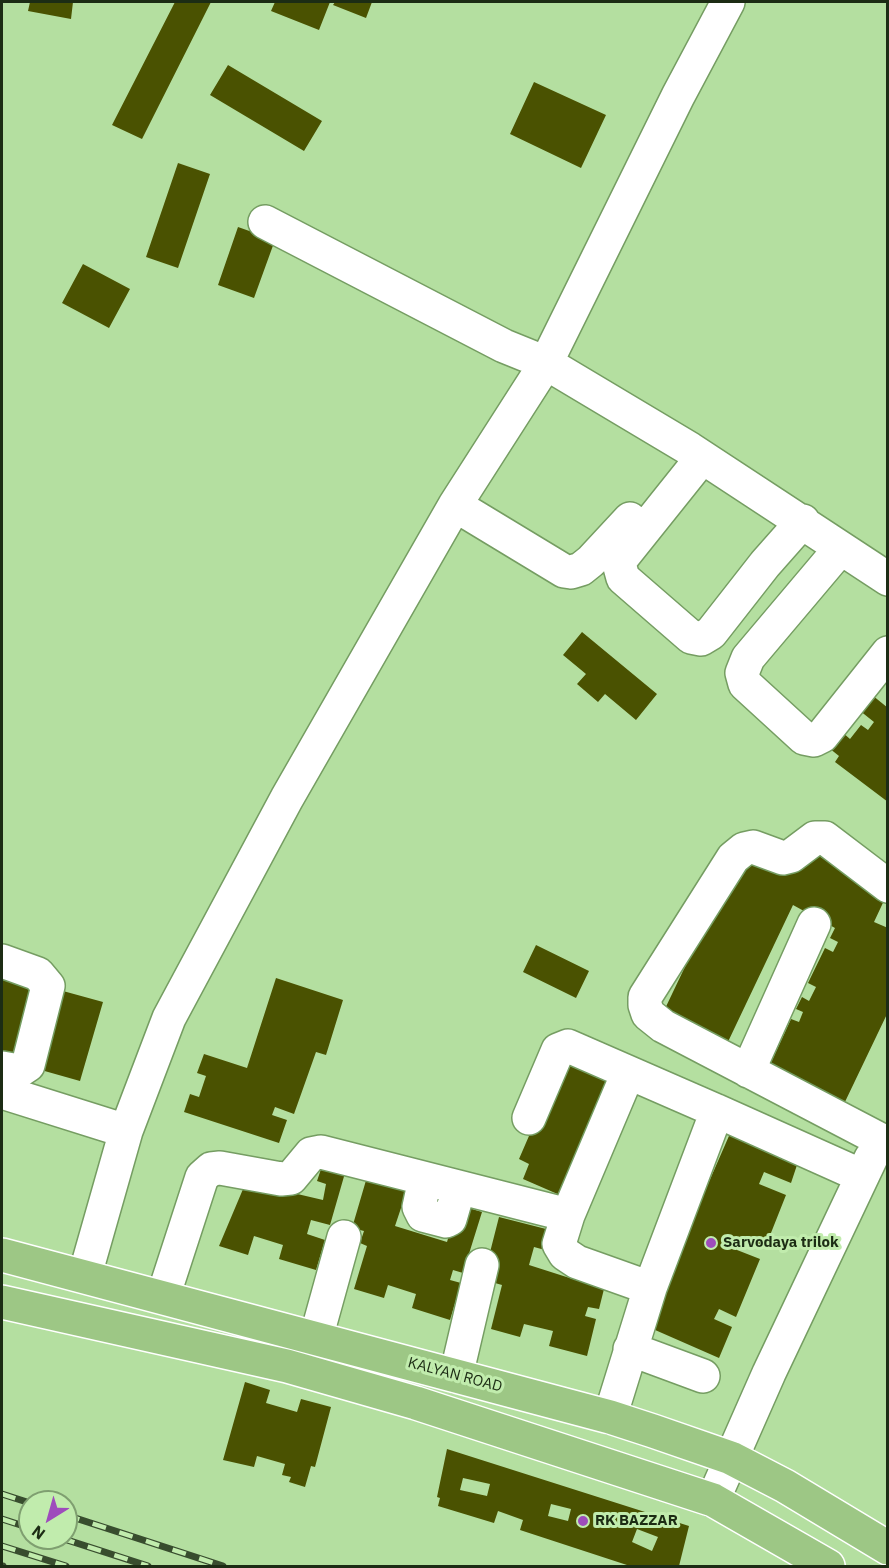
<!DOCTYPE html>
<html>
<head>
<meta charset="utf-8">
<style>
	body { margin:0 }
	#map { position:relative; width:889px; height:1568px; overflow:hidden; background:#b4dfa0; font-family:"IBM Plex Sans",sans-serif }
	canvas { display:block }
	.frame { position:absolute; inset:0; border:3px solid #1c2c14; pointer-events:none }
	.north { position:absolute; left:18px; top:1490px; width:60px; height:60px; box-sizing:border-box; background:#c1ecad; border:2px solid #7f9f70; border-radius:50%; rotate:217deg; font-size:16px; font-weight:700; line-height:24px; text-align:center; color:#1c2c14 }
	.north::after { content:''; display:block; margin:auto; width:21px; height:27px; background:#9e4cbc; clip-path:polygon(50% 0,100% 100%,50% 72%,0 100%) }
</style>
</head>
<body>
<div id="map">
<canvas width="889" height="1568"></canvas>
<div class="frame"></div>
<div class="north">N</div>
</div>
<script>
const context = document.querySelector('canvas').getContext('2d');
context.lineJoin = 'round';
function fillPath(path, color) {
  context.fillStyle = color;
  context.fill(path, 'evenodd');
}
function toPath(rows) {
  const path = new Path2D();
  for (const r of rows) {
    path.moveTo(r[0], r[1]);
    for (let i = 2; i < r.length; i += 2) path.lineTo(r[i], r[i + 1]);
  }
  return path;
}
function trace(path, color, width, dash) {
  context.strokeStyle = color;
  context.lineWidth = width;
  context.lineCap = dash ? 'butt' : 'round';
  context.setLineDash(dash || []);
  context.stroke(path);
}
function label(font, color, halo, rows, align = 'center') {
  context.font = font + ' "IBM Plex Sans",sans-serif';
  context.lineWidth = 6;
  context.setLineDash([]);
  context.textBaseline = 'middle';
  context.strokeStyle = halo;
  context.fillStyle = color;
  for (const [text, x, y, turn = 0] of rows) {
    context.save();
    context.translate(x, y);
    context.rotate((+turn || 0) * Math.PI / 180);
    context.textAlign = isNaN(turn) ? turn : align;
    if (halo) context.strokeText(text, 0, 0);
    context.fillText(text, 0, 0);
    context.restore();
  }
}
fillPath(toPath([
	[30,2,73,2,71,19,28,11],
	[175,2,211,2,142,139,112,125],
	[275,2,330,2,319,30,271,11],
	[335,2,372,2,366,18,333,5],
	[228,65,322,121,304,151,210,95],
	[534,82,606,115,581,168,510,134],
	[178,163,210,174,178,268,146,257],
	[238,227,275,240,254,298,218,285],
	[83,264,130,289,109,328,62,303],
	[582,632,657,694,636,720,605,694,598,702,577,684,586,674,563,655],
	[872,695,888,708,888,802,835,762,839,756,829,748,842,732,850,739,861,725,868,730,874,722,859,710],
	[809,851,888,892,874,922,888,928,888,1012,843,1106,768,1069,791,1019,799,1022,803,1012,796,1009,802,997,809,1001,816,987,808,983,825,948,833,952,838,942,830,938,835,928,793,905,726,1046,662,1015,734,864,746,870,755,853,796,873],
	[536,945,589,971,576,998,523,972],
	[2,977,42,988,21,1062,2,1057],
	[276,978,343,1000,326,1055,316,1052,294,1114,275,1107,272,1115,287,1120,279,1143,184,1112,190,1094,199,1097,206,1076,197,1073,204,1054,247,1068],
	[63,991,103,1002,80,1081,41,1070],
	[561,1062,617,1086,569,1199,523,1179,529,1164,519,1159],
	[732,1129,800,1156,791,1183,764,1172,759,1184,786,1195,765,1248,742,1239,737,1250,760,1259,736,1317,719,1309,714,1319,732,1327,719,1358,646,1326],
	[322,1166,345,1173,330,1225,311,1220,307,1234,325,1240,316,1270,279,1259,283,1245,254,1236,248,1255,219,1246,246,1182,323,1200,326,1184,317,1181],
	[367,1177,418,1193,412,1212,401,1208,395,1226,447,1242,458,1205,482,1212,463,1273,453,1270,450,1280,461,1283,450,1320,412,1308,416,1294,388,1285,384,1298,354,1289,367,1246,360,1243,364,1231,352,1228],
	[499,1217,550,1230,545,1250,534,1247,529,1265,604,1289,599,1309,588,1307,585,1316,596,1319,587,1356,549,1346,553,1331,524,1324,520,1337,491,1329,502,1285,495,1283,498,1271,486,1268],
	[245,1382,270,1390,266,1403,297,1412,301,1399,331,1407,315,1467,311,1466,305,1487,289,1482,291,1477,282,1475,285,1464,257,1456,254,1467,223,1460],
	[447,1449,689,1526,679,1566,630,1566,520,1530,523,1520,498,1511,494,1523,438,1506,440,1498,437,1497],
	[463,1478,490,1484,487,1496,460,1490],
	[551,1504,571,1509,568,1521,548,1516],
	[637,1529,658,1537,652,1551,632,1542]
]), '#4a5201');
const minor = toPath([
	[265,222,504,346,546,363,690,449,888,579],
	[701,459,621,559,620,567,623,578,691,637,701,639,711,633,765,564,803,521],
	[455,505,564,571,571,572,581,569,591,561,630,519],
	[840,549,748,658,742,673,745,684,804,738,814,740,822,736,888,653],
	[2,961,38,974,48,986,28,1065,19,1071,2,1068],
	[748,1071,814,924],
	[2,1092,126,1131],
	[529,1118,558,1050,568,1046,717,1111],
	[879,1139,663,1026,648,1014,645,1005,645,997,733,858,744,849,753,847,783,858,791,856,815,838,825,838,888,886],
	[425,1179,419,1207,423,1215,446,1221,450,1219,459,1188],
	[568,1215,628,1073],
	[85,1275,126,1131,169,1018,287,798,455,505,546,363,678,96,728,2],
	[163,1297,202,1177,211,1169,220,1168,281,1179,291,1178,311,1154,321,1152,568,1215,559,1244,565,1254,577,1262,650,1288],
	[316,1338,344,1237],
	[630,1349,703,1376],
	[456,1376,482,1265],
	[610,1417,650,1288,717,1111,862,1176],
	[713,1500,769,1373,871,1158]
]);
const major = toPath([
	[2,1255,610,1417,653,1431,731,1458,785,1486,888,1548],
	[2,1302,287,1366,416,1403,713,1500,828,1566]
]);
trace(minor, '#759d62', 36);
trace(major, '#fff', 36);
trace(minor, '#fff', 33);
trace(major, '#9dc785', 33);
const rail = toPath([
	[2,1494,30,1503],
	[66,1515,223,1566],
	[2,1519,30,1528],
	[61,1538,148,1566],
	[2,1546,66,1566],
	[2,1566,3,1566]
]);
trace(rail, '#384d2e', 7);
trace(rail, '#c1ecad', 4.5, [14]);
for (const [x, y, r, color] of [
	[711,1243,6,"#9e4cbc"],
	[583,1521,6,"#9e4cbc"]
]) {
  const dot = new Path2D();
  dot.arc(x, y, r, 0, 2 * Math.PI);
  context.fillStyle = color;
  context.fill(dot);
  trace(dot, '#c1ecad', 2);
}
label('bold 15px', '#1c2c14', '#c1ecad', [
	["Sarvodaya trilok",723,1243],
	["RK BAZZAR",595,1521]
], 'left');
label('15px', '#1c2c14', '#c1ecad', [
	["KALYAN ROAD",455,1375,15]
]);
</script>
</body>
</html>
